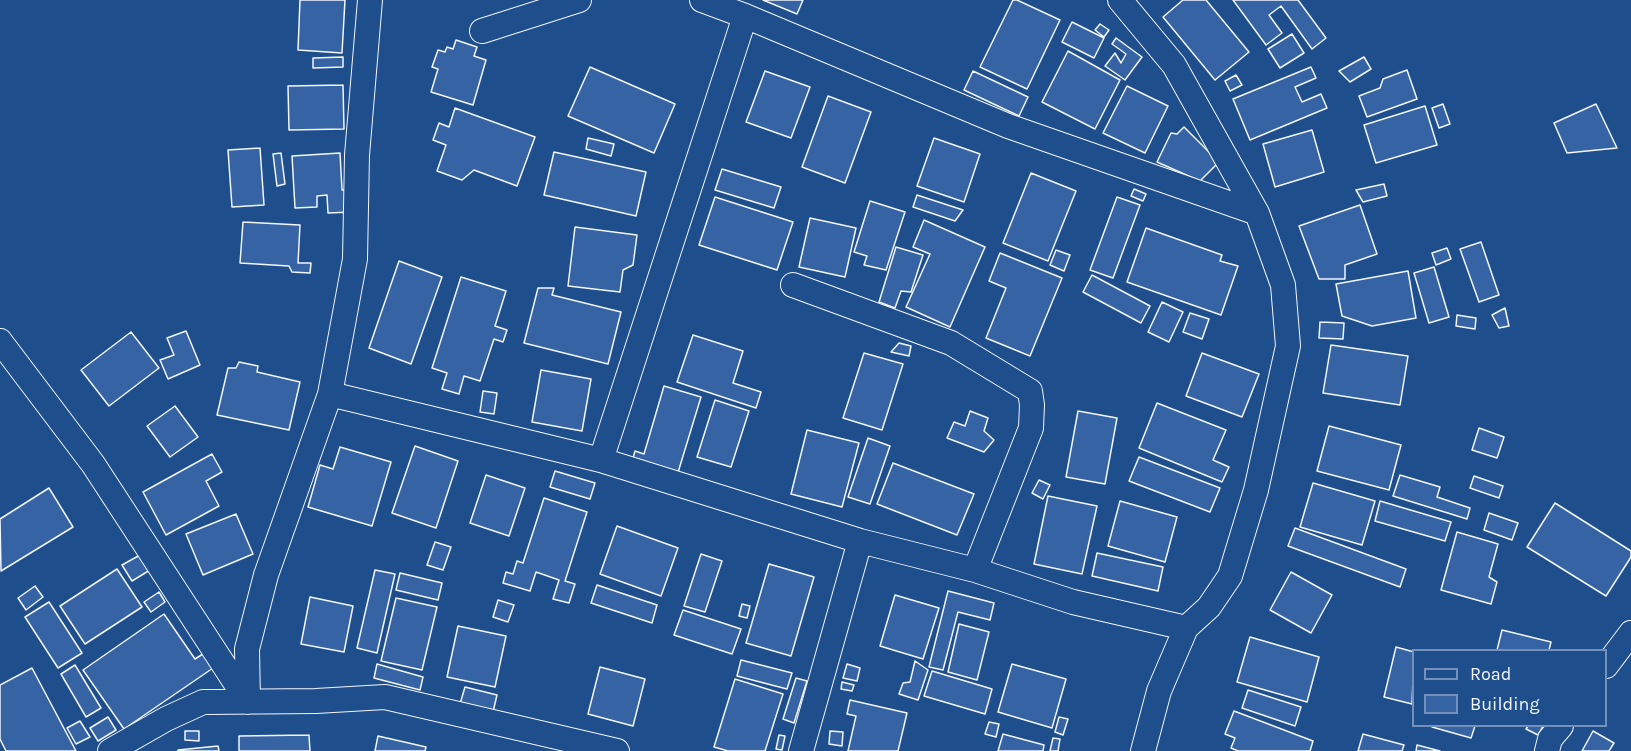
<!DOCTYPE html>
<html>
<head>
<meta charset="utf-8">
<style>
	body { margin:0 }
	#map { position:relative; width:1631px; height:751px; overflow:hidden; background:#1f4e8c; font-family:Karla,sans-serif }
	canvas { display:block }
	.legend { position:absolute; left:1412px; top:649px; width:195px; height:78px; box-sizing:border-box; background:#1f4e8c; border:2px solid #7391ba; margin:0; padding:8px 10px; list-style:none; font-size:18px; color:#f2f6ff }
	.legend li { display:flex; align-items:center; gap:12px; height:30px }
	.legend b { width:30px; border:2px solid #7391ba }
</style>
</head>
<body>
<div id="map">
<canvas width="1631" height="751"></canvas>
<ul class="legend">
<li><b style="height:8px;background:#1f4e8c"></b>Road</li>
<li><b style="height:16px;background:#3563a3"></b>Building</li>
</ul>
</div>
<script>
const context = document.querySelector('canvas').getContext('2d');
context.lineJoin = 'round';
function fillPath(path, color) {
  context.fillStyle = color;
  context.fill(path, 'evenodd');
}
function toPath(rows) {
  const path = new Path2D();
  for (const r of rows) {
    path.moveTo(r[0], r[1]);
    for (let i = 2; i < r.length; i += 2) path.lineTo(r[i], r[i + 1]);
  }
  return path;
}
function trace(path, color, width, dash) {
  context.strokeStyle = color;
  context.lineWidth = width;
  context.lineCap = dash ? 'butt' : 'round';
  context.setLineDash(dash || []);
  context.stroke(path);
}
const building = toPath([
	[300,0,345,0,342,53,298,50,300,0],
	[763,0,803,0,797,14,763,0],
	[1013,0,1017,0,1060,20,1027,89,980,67,1013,0],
	[1183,0,1206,0,1249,52,1215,80,1163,17,1183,0],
	[1233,0,1298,0,1326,38,1312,49,1281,6,1269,15,1282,33,1266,45,1233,0],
	[1072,22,1104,38,1094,58,1062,42,1072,22],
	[1100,24,1109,30,1104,37,1095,30,1100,24],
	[1292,34,1304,53,1280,68,1268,49,1292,34],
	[1116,38,1142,57,1125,80,1105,66,1115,53,1121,63,1126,54,1112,44,1116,38],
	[456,40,477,47,474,56,486,60,473,105,431,92,438,69,432,67,438,50,445,52,447,47,453,49,456,40],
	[1068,51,1120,80,1095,129,1042,102,1068,51],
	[343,57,343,67,313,68,313,58,343,57],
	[1364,57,1371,69,1350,82,1339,71,1364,57],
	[590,67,675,104,654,153,568,116,590,67],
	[1311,67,1316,78,1295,87,1302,102,1321,94,1327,108,1250,140,1233,99,1311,67],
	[1407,70,1417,99,1367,117,1359,96,1380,88,1383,79,1407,70],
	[765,71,810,87,791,138,746,122,765,71],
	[973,71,1028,97,1019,116,964,90,973,71],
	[1236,75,1242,85,1230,91,1225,81,1236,75],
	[343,85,344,129,289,130,288,86,343,85],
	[1127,86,1168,106,1145,153,1103,133,1127,86],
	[828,96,871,112,845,183,802,167,828,96],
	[1443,104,1450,124,1439,128,1432,108,1443,104],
	[1596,104,1617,148,1567,153,1554,123,1596,104],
	[1425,106,1437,145,1376,163,1364,125,1425,106],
	[455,108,535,137,517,186,474,170,462,180,437,171,446,145,433,140,439,123,449,127,455,108],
	[1184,127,1219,162,1200,181,1157,162,1171,133,1177,134,1184,127],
	[1312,130,1324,172,1275,187,1263,144,1312,130],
	[588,138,614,144,611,156,586,149,588,138],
	[934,138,980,154,964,202,917,186,934,138],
	[260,148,264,205,232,207,228,150,260,148],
	[554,152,646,172,636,216,544,195,554,152],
	[281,153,285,184,277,186,273,154,281,153],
	[340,153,342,190,350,190,352,212,328,213,327,195,317,196,317,207,295,208,292,156,340,153],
	[722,169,781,187,774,208,715,190,722,169],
	[1031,173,1076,191,1048,261,1003,243,1031,173],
	[1384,184,1387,196,1363,202,1356,190,1384,184],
	[1134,189,1146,194,1143,201,1131,196,1134,189],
	[917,195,963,210,955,221,913,207,917,195],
	[715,197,793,222,777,270,699,245,715,197],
	[1117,197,1140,205,1113,278,1090,270,1117,197],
	[870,201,905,212,886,270,864,265,867,256,854,252,870,201],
	[1360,205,1377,254,1345,265,1345,279,1319,279,1299,226,1360,205],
	[810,218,856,228,845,277,799,267,810,218],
	[924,220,985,247,950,327,906,307,930,254,913,247,924,220],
	[243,222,300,225,298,263,311,263,310,273,292,272,289,266,240,263,243,222],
	[575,227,637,235,633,265,623,270,620,292,568,286,575,227],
	[1146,228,1222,255,1220,261,1238,266,1221,315,1127,282,1146,228],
	[1481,242,1499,295,1479,302,1460,249,1481,242],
	[896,247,923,255,911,292,901,291,895,308,879,302,896,247],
	[1447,248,1451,259,1436,265,1432,253,1447,248],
	[1056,250,1070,255,1064,271,1050,265,1056,250],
	[1000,253,1062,278,1030,356,986,338,1006,288,989,281,1000,253],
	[399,261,442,277,411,364,369,348,399,261],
	[1434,267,1449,317,1429,323,1414,273,1434,267],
	[1408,271,1416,318,1372,326,1342,316,1336,284,1408,271],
	[1092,275,1150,306,1141,323,1083,292,1092,275],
	[461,277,506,291,495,326,507,330,503,342,494,339,480,381,464,376,459,394,442,389,447,373,432,368,461,277],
	[538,288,554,288,552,295,621,312,608,364,524,343,538,288],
	[1162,302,1183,312,1169,342,1148,332,1162,302],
	[1505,308,1509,326,1499,328,1492,315,1505,308],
	[1190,313,1209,319,1202,339,1183,332,1190,313],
	[1457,315,1476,318,1475,329,1456,326,1457,315],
	[1320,322,1344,323,1343,339,1319,338,1320,322],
	[186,331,200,365,168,379,160,360,174,355,167,338,186,331],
	[131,332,159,368,109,406,81,370,131,332],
	[693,335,743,351,733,383,761,392,756,408,677,382,693,335],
	[899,343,911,346,909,356,891,352,899,343],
	[1331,345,1408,356,1400,405,1323,393,1331,345],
	[864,353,903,364,882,430,843,418,864,353],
	[1202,353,1259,374,1242,417,1186,396,1202,353],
	[239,362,258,366,257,372,300,382,289,430,217,415,228,368,236,368,239,362],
	[541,370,591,379,582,431,532,422,541,370],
	[664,386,701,397,676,479,631,465,635,451,644,454,664,386],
	[483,391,497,393,494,414,480,412,483,391],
	[715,400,749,411,731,467,697,457,715,400],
	[1157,403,1226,430,1213,460,1229,467,1222,482,1139,448,1157,403],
	[175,406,198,437,170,457,147,426,175,406],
	[970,411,988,418,984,431,994,440,984,452,947,438,954,422,965,426,970,411],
	[1078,411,1117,418,1105,484,1066,477,1078,411],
	[1329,426,1401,445,1389,490,1317,471,1329,426],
	[1479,428,1504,437,1497,458,1472,450,1479,428],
	[807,430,859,443,842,507,791,494,807,430],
	[868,438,890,446,870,504,848,497,868,438],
	[415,446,458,461,436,528,392,513,415,446],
	[340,447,391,462,372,526,308,507,320,465,333,469,340,447],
	[212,454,222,472,206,481,219,506,166,535,143,492,212,454],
	[1139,457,1220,488,1210,512,1129,481,1139,457],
	[893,463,974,494,957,535,877,504,893,463],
	[555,471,595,483,590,499,550,487,555,471],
	[486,475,525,488,509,536,470,523,486,475],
	[1400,475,1440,487,1437,497,1470,508,1467,519,1393,496,1400,475],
	[1474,476,1503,486,1499,498,1470,488,1474,476],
	[1039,480,1050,485,1043,499,1032,493,1039,480],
	[1313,483,1375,501,1362,545,1300,527,1313,483],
	[49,488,73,527,1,571,0,519,49,488],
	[1048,496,1097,506,1082,574,1034,564,1048,496],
	[544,498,587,512,565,581,575,584,569,603,553,599,559,580,536,572,530,591,503,583,506,572,513,574,517,561,523,563,544,498],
	[1120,501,1177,517,1165,562,1108,546,1120,501],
	[1380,501,1451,522,1445,541,1375,521,1380,501],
	[1555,503,1631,551,1631,557,1606,596,1527,547,1555,503],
	[1489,513,1518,523,1512,540,1484,530,1489,513],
	[236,514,253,554,203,575,186,534,236,514],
	[617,526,678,548,661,596,600,574,617,526],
	[1295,528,1406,569,1400,587,1288,546,1295,528],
	[1457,532,1498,544,1489,577,1497,582,1491,604,1441,590,1457,532],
	[435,542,451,547,443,570,427,565,435,542],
	[1097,553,1163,567,1158,591,1092,576,1097,553],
	[701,554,722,561,705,612,684,606,701,554],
	[140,555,150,570,132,581,122,565,140,555],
	[769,564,814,577,791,656,746,643,769,564],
	[117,569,142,607,85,644,60,606,117,569],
	[375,570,395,574,377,653,357,648,375,570],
	[1291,572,1332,595,1311,633,1270,610,1291,572],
	[400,573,442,583,438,600,396,590,400,573],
	[597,585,657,605,652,623,591,603,597,585],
	[35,586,43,597,26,610,18,598,35,586],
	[948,591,994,603,990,620,958,612,943,670,929,667,948,591],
	[159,592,165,602,151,612,144,602,159,592],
	[895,595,939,608,923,659,880,646,895,595],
	[310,597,353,606,344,652,301,644,310,597],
	[396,598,437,607,422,670,381,661,396,598],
	[498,600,514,605,508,622,493,617,498,600],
	[49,602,82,653,58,668,25,617,49,602],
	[742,604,750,606,747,618,739,616,742,604],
	[683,610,741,629,732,654,674,635,683,610],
	[164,614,195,659,206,652,216,666,124,729,83,670,164,614],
	[959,624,989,632,977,680,948,672,959,624],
	[458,626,506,636,495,687,447,677,458,626],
	[1502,630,1551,642,1549,650,1497,650,1502,630],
	[1250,637,1319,657,1307,702,1237,682,1250,637],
	[1396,647,1414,652,1412,704,1384,697,1396,647],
	[741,660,792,673,787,689,737,676,741,660],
	[915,661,928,670,918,700,899,694,903,683,910,682,915,661],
	[377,664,423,677,420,690,374,678,377,664],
	[847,664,860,668,857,681,843,678,847,664],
	[1012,664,1066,679,1052,728,998,712,1012,664],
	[75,665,101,708,86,717,61,674,75,665],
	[600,667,645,679,633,726,588,714,600,667],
	[32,668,76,751,6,751,0,739,0,685,32,668],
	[932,671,992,689,985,714,924,696,932,671],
	[796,678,807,681,794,723,783,719,796,678],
	[735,679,783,694,765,751,728,751,714,747,735,679],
	[842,682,854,685,852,691,841,689,842,682],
	[465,687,497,695,493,712,460,704,465,687],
	[1248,690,1301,707,1295,726,1242,708,1248,690],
	[850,700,907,713,898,751,848,751,856,716,847,714,850,700],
	[1234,711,1313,741,1310,751,1238,751,1231,748,1235,738,1225,734,1234,711],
	[108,717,116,730,98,741,90,728,108,717],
	[1059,717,1068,719,1063,735,1055,732,1059,717],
	[80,721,90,737,76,744,67,728,80,721],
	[989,722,999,724,996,737,985,734,989,722],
	[1528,726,1543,726,1538,735,1526,729,1528,726],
	[1432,727,1432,726,1475,726,1471,738,1432,727],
	[185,731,199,731,199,741,185,740,185,731],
	[830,731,843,732,842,746,829,744,830,731],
	[1593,731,1614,743,1609,751,1582,751,1593,731],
	[1003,734,1044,745,1043,751,998,751,1003,734],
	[1363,734,1404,745,1402,751,1358,751,1363,734],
	[309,735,310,751,239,751,239,736,309,735],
	[779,735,785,736,782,750,776,749,779,735],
	[378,736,426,747,425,751,375,751,378,736],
	[1053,738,1060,739,1058,751,1050,751,1053,738],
	[1417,745,1440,751,1416,751,1417,745],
	[218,746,219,751,178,751,178,750,218,746]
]);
fillPath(building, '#3563a3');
trace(building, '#f2f6ff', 1.5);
const minor = toPath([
	[702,0,745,16,1008,126,1257,213],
	[1120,0,1174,65,1257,213,1283,285,1288,346,1256,490,1230,576,1209,607,1186,628,1159,691,1143,751],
	[482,31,579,0],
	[793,285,951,343,1030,391,1032,405,1031,428,975,570],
	[0,341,93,464,248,702],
	[330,394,601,460,860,541,975,570,1073,602,1186,628],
	[601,460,745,16],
	[1606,666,1631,633],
	[248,702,247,649,266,575,330,394,355,259,357,155,370,0],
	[110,751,166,719,203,702,316,701,385,697,617,751],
	[801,751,860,541],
	[1547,751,1550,739,1561,726]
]);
trace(minor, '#f2f6ff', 26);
trace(minor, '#1f4e8c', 24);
</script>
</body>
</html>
